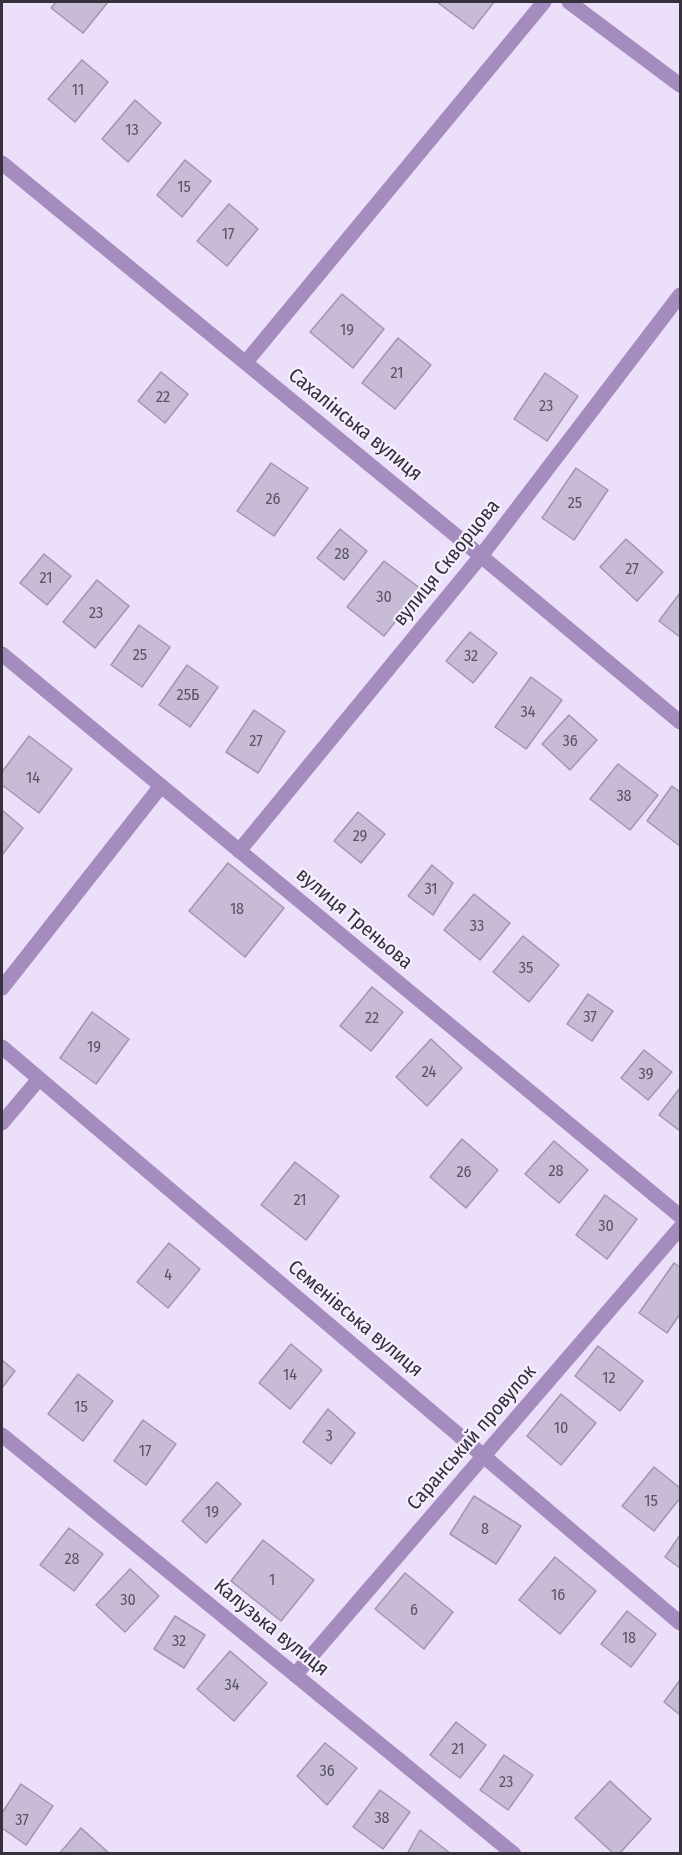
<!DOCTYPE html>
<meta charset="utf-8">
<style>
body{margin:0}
#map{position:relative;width:682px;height:1855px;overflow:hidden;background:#ecdffa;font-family:"Fira Sans Condensed",sans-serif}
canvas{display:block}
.frame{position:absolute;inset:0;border:3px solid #35303a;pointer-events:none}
</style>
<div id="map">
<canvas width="682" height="1855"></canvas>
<div class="frame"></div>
</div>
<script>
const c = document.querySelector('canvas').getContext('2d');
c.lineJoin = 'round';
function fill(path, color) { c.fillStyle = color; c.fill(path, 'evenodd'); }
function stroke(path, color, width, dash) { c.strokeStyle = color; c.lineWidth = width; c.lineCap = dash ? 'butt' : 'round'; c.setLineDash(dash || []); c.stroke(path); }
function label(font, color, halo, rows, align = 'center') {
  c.font = font + ' "Fira Sans Condensed",sans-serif'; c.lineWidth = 4.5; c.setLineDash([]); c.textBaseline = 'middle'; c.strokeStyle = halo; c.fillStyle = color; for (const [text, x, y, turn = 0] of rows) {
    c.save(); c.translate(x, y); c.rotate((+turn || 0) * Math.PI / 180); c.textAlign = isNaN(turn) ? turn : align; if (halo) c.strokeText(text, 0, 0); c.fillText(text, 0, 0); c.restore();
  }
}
const building = new Path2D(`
 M56 2H108L83 33 51 8Z
 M437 2H494L473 29Z
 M82 60 108 82 75 122 48 99Z
 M135 100 161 123 128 162 102 139Z
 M185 160 211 181 182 217 157 195Z
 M229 204 258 229 227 266 197 241Z
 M342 294 384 329 353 368 310 332Z
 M398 338 431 365 395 409 362 383Z
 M161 372 188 394 165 423 138 401Z
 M545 373 578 396 547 441 514 419Z
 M271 463 308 488 274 536 237 511Z
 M576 468 608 490 574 540 542 518Z
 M340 529 367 551 344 580 317 558Z
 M626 539 663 572 637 601 600 567Z
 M44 554 71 576 47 605 20 583Z
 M384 561 421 589 384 636 347 607Z
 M97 580 129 606 95 648 63 622Z
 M680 593V637L659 621Z
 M139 625 170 647 142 687 111 665Z
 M470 632 497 653 473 683 446 661Z
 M187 665 218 687 190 727 159 705Z
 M531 677 562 700 526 749 495 727Z
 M254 710 285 731 258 773 226 752Z
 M569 715 597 740 570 770 542 744Z
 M29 736 72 769 39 813 2 785V772Z
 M618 764 658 795 630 830 590 799Z
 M672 786 680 792V846L647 821Z
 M2 810 23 828 2 855Z
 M358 812 385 834 361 863 334 841Z
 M228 863 284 908 245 957 189 911Z
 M432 865 453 883 433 915 408 896Z
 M474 894 510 923 480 960 444 930Z
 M523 936 559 965 529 1002 493 972Z
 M372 987 403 1012 371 1051 340 1026Z
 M588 994 613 1011 592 1041 567 1024Z
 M92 1012 129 1039 96 1084 60 1058Z
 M431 1039 462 1068 427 1106 396 1077Z
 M644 1050 672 1072 648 1100 621 1078Z
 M680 1088V1131L659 1115Z
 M462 1139 498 1170 466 1208 430 1177Z
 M554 1141 588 1170 559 1203 525 1174Z
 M295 1162 339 1196 306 1240 261 1205Z
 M605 1195 637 1219 607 1259 576 1235Z
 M169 1243 200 1269 168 1308 137 1282Z
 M674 1263 680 1267V1314L667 1333 639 1313Z
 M291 1344 322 1370 290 1409 259 1383Z
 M598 1346 643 1381 620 1411 575 1376Z
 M2 1360 15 1371 2 1388Z
 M78 1374 113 1401 83 1441 48 1414Z
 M561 1394 596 1423 561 1465 527 1436Z
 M328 1409 355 1433 331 1464 303 1442Z
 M143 1420 176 1444 146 1485 114 1461Z
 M654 1467 680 1488V1498L654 1531 622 1506Z
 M217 1482 241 1504 206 1543 182 1521Z
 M474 1496 521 1526 496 1564 450 1534Z
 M69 1528 103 1554 74 1591 40 1565Z
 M680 1535V1568L665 1557Z
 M263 1540 314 1580 281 1621 231 1581Z
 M555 1557 596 1591 560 1634 519 1600Z
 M130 1569 159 1596 125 1632 96 1605Z
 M405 1573 453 1612 424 1649 375 1609Z
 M627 1611 656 1634 631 1667 601 1644Z
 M175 1616 205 1635 184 1668 154 1649Z
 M230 1651 267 1683 234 1721 197 1689Z
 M680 1680V1715L664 1702Z
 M456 1722 486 1745 460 1778 430 1755Z
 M325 1743 357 1768 327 1805 297 1776Z
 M504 1755 533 1775 508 1810 480 1790Z
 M610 1781 651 1819 619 1854H614L575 1818Z
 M21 1784 53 1806 26 1845 2 1828V1813Z
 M380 1790 410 1812 383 1849 353 1827Z
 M81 1828 110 1854H59Z
 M420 1830 450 1853 449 1854H407Z`);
const minor = new Path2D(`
 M569 2 680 85
 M2 163 481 556 680 722
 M246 362 544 2
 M2 654 680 1216
 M239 851 481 556 680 295
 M2 988 161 786
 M2 1047 680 1623
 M2 1123 39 1079
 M2 1435 514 1854
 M295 1675 680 1228`);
const numberNames = [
 ["11",78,91],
 ["13",132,131],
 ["15",184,188],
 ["17",228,235],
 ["19",347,331],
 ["21",397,374],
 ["22",163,398],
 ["23",546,407],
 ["26",273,500],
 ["25",575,504],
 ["28",342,555],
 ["27",632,570],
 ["21",46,579],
 ["30",384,598],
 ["23",96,614],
 ["25",140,656],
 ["32",471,657],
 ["25Б",188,696],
 ["34",528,713],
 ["27",256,742],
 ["36",570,742],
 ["14",33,779],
 ["38",624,797],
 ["29",360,837],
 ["31",431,890],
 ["18",237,910],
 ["33",477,927],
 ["35",526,969],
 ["37",590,1018],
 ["22",372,1019],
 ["19",94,1048],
 ["24",429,1073],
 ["39",646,1075],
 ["28",556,1172],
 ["26",464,1173],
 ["21",300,1201],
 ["30",606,1227],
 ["4",168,1276],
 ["14",290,1376],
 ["12",609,1379],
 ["15",81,1408],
 ["10",561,1429],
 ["3",329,1437],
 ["17",145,1452],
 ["15",651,1502],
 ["19",212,1513],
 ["8",485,1530],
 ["28",72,1560],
 ["1",272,1581],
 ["16",558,1596],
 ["30",128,1601],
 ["6",414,1611],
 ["18",629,1639],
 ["32",179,1642],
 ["34",232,1686],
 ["21",458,1750],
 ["36",327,1772],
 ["23",506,1783],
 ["38",382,1819],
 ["37",22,1821]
];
const streetNames = [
 ["Сахалінська вулиця",355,425,39],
 ["вулиця Скворцова",447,563,-51],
 ["вулиця Треньова",354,919,40],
 ["Семенівська вулиця",355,1319,40],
 ["Саранський провулок",472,1438,-49],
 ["Калузька вулиця",271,1628,39]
];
fill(building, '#c8bbd5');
stroke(building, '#a296af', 1.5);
stroke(minor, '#a58cbe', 15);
label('16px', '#5a5361', null, numberNames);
label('20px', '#35303a', '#f6efff', streetNames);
</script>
